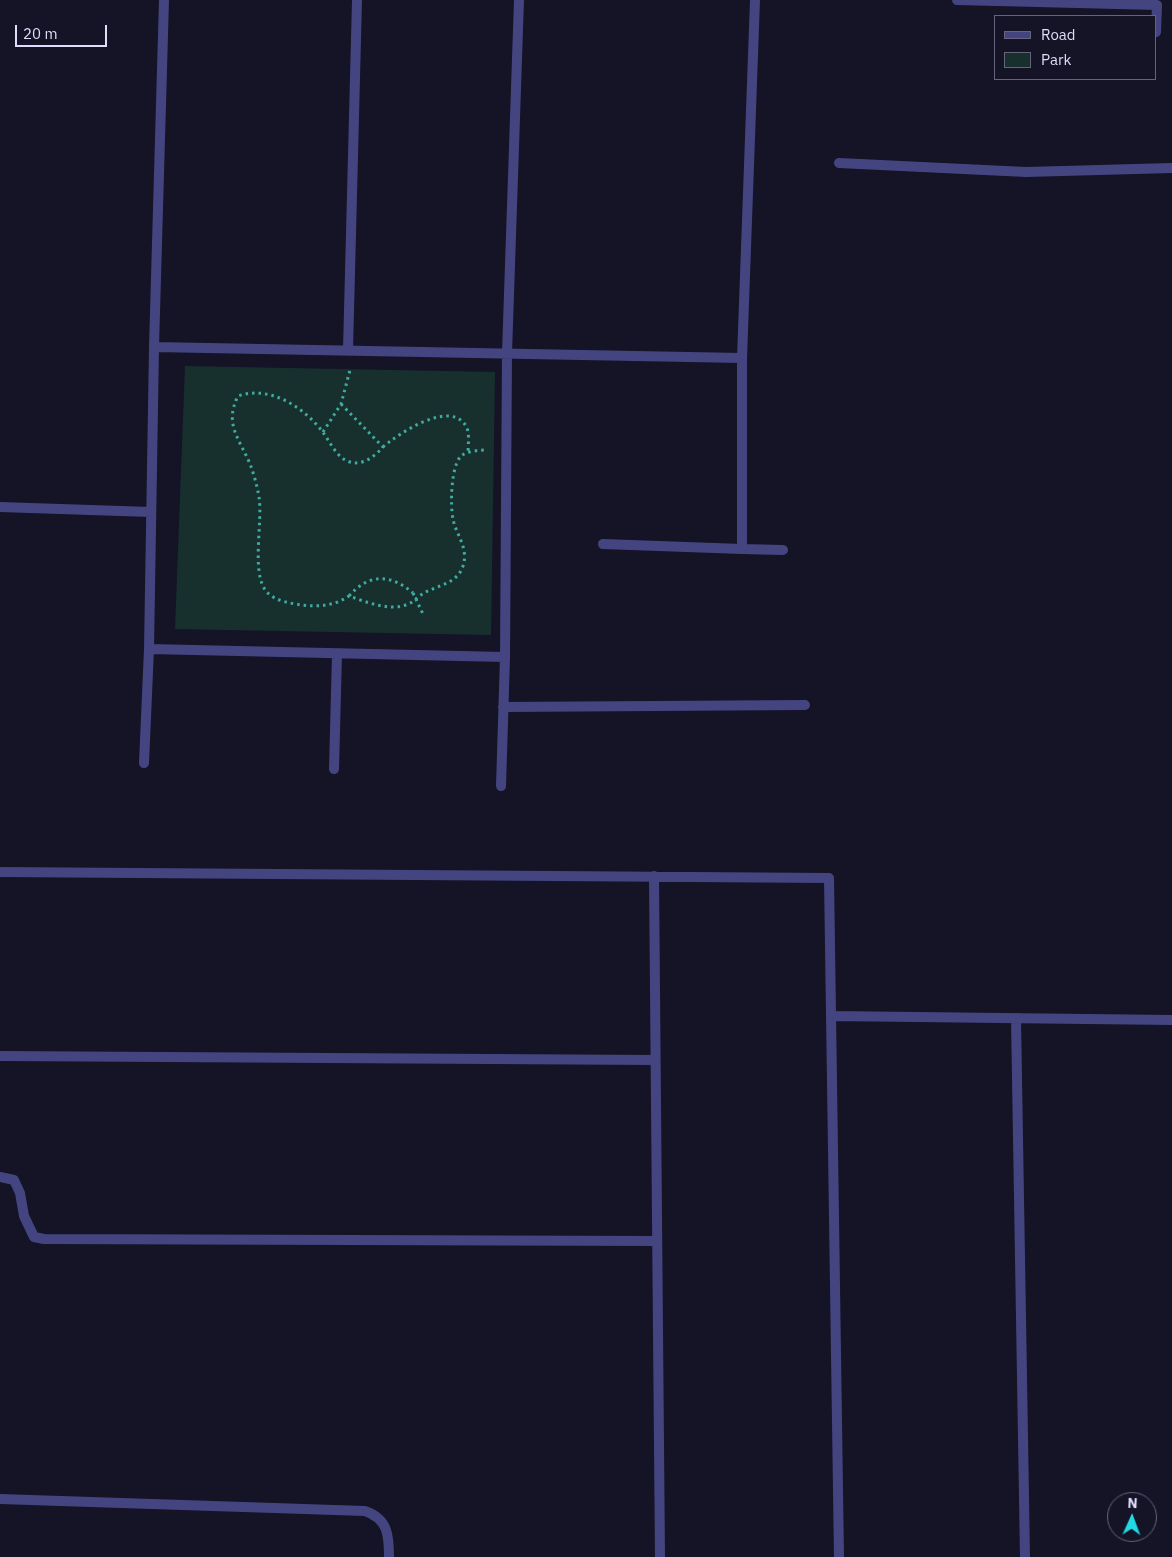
<!DOCTYPE html>
<style>
body{margin:0}
#map{position:relative;width:1172px;height:1557px;overflow:hidden;background:#151326;font-family:"IBM Plex Sans",sans-serif}
canvas{display:block}
.legend{position:absolute;left:994px;top:15px;width:162px;height:65px;box-sizing:border-box;background:#151326;border:1px solid #66647b;margin:0;padding:6px 9px;list-style:none;font-size:15px;color:#dfddfb}
.legend li{display:flex;align-items:center;gap:10px;height:25px}
.legend b{width:25px;border:1px solid #66647b}
.north{position:absolute;left:1107px;top:1492px;width:50px;height:50px;box-sizing:border-box;background:#151326;border:1px solid #66647b;border-radius:50%;rotate:2deg;font-size:14px;font-weight:700;line-height:20px;text-align:center;color:#dfddfb}
.north::after{content:'';display:block;margin:auto;width:18px;height:22px;background:#20dae3;clip-path:polygon(50% 0,100% 100%,50% 72%,0 100%)}
.scale{position:absolute;left:15px;top:25px;width:92px;height:22px;box-sizing:border-box;border:2px solid #dfddfb;border-top:0;padding-left:6px;font-size:15px;line-height:18px;white-space:nowrap;color:#dfddfb;-webkit-text-stroke:4px #151326;paint-order:stroke}
</style>
<div id="map">
<canvas width="1172" height="1557"></canvas>
<ul class="legend">
<li><b style="height:6px;background:#444580"></b>Road</li>
<li><b style="height:14px;background:#17302e"></b>Park</li>
</ul>
<div class="north">N</div>
<div class="scale">20 m</div>
</div>
<script>
const c = document.querySelector('canvas').getContext('2d');
c.lineJoin = 'round';
function fill(path, color) { c.fillStyle = color; c.fill(path, 'evenodd'); }
function stroke(path, color, width, dash) { c.strokeStyle = color; c.lineWidth = width; c.lineCap = dash ? 'butt' : 'round'; c.setLineDash(dash || []); c.stroke(path); }
const green = new Path2D(`
 M185 366 495 372 491 635 175 629Z`);
const path = new Path2D(`
 M341 404 383 447C375 456 363 466 350 462 336 458 330 441 322 431 303 407 270 385 238 396 224 424 239 438 250 464 254 474 257 486 259 497 263 522 251 572 266 591 274 601 290 603 301 605 319 607 334 606 349 596 366 602 391 612 408 604 414 602 418 596 424 593 438 585 457 584 463 566 469 548 456 535 453 519 450 505 451 466 461 456 467 451 480 450 487 450
 M323 432 341 404 350 370
 M383 447C398 434 450 399 466 426 470 433 468 445 468 453
 M349 596C369 573 391 574 413 593`);
const street = new Path2D(`
 M957 0 1157 5 1156 32
 M839 163 1026 172 1172 168
 M154 347 742 358V549L783 550
 M348 350 357 0
 M742 358 755 0
 M0 507 151 512
 M603 544 742 549
 M149 649 505 657
 M503 707 805 705
 M144 763 149 649 154 347 164 0
 M334 769 337 654
 M501 786 505 657 507 353 519 0
 M0 872 829 878 839 1557
 M654 876 660 1557
 M831 1016 1172 1020
 M1016 1018 1025 1557
 M0 1056 655 1060
 M0 1177 14 1180 20 1193 24 1216 34 1237 44 1239 657 1241
 M0 1499 365 1511C388 1519 389 1535 389 1557`);
const pathBridge = new Path2D(`
 M413 593 423 614`);
fill(green, '#17302e');
stroke(path, '#40aca0', 3, [2.5, 4]);
stroke(street, '#444580', 10);
stroke(pathBridge, '#40aca0', 3, [2.5, 4]);
</script>
